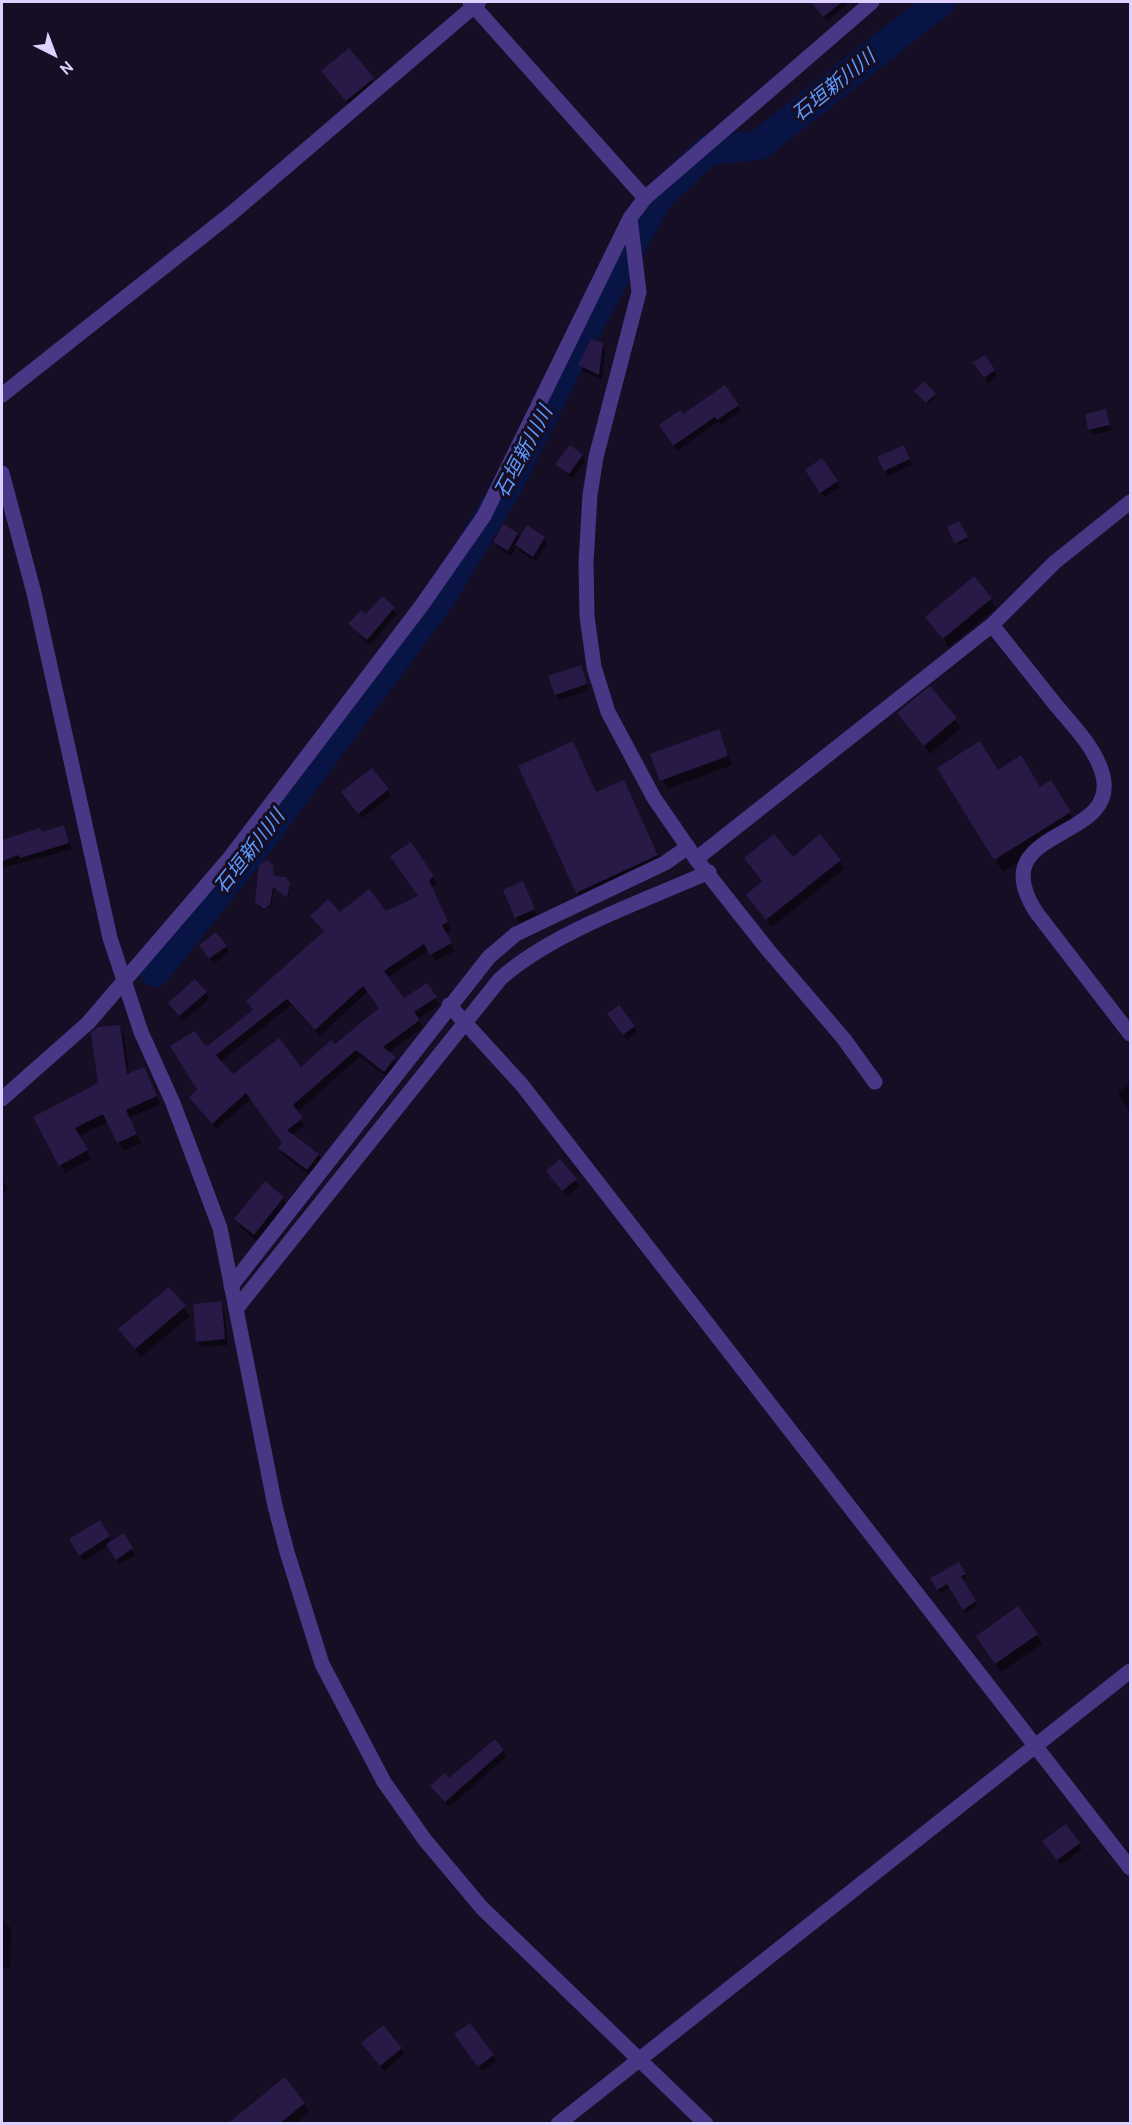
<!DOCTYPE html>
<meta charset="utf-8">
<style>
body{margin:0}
#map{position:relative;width:1132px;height:2125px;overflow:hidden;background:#150e25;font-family:Cabin,sans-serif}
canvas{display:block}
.frame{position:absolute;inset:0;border:3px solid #ded1ff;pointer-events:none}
.north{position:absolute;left:24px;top:24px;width:60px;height:60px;-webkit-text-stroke:4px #150e25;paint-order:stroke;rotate:138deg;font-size:16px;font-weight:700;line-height:24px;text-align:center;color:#ded1ff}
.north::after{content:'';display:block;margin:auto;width:21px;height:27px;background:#ded1ff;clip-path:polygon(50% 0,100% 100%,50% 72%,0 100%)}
</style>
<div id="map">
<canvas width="1132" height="2125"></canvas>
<div class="frame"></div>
<div class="north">N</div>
</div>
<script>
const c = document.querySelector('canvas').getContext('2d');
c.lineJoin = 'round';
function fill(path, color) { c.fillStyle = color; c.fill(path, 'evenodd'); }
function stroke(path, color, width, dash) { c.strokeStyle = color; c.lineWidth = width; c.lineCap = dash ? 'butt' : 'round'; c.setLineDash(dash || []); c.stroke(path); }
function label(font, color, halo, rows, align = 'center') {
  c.font = font + ' Cabin,"Noto Sans JP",sans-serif'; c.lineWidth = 6; c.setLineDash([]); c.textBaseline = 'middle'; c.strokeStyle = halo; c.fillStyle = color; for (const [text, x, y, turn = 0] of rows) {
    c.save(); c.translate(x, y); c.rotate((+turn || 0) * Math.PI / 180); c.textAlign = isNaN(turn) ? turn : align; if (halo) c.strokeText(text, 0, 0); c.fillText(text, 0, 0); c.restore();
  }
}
const shadow = new Path2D(`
 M811 2H845L847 5 827 21Z
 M349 50 378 88 352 109 323 71Z
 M602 345 605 351 602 380 583 371 580 365Z
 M978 368 994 371 997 376 988 383Z
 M917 393 934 395 936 397 928 404Z
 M738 406 741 411 721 425 719 421 677 451 664 431 683 416Z
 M1105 410 1112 430 1093 435 1090 429Z
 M906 452 912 465 888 476 879 458Z
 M582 456 585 461 573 479 557 464Z
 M810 476 836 482 840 487 825 497Z
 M959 523 968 540 958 545 949 528Z
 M517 534 520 540 544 538 547 544 536 561 520 551 517 546 511 556 498 548 494 542Z
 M974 578 996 608 949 647 927 617Z
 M383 598 397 614 370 645 350 624 366 616Z
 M580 667 589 690 559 700 556 694Z
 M930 688 961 728 930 754 899 713Z
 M718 731 732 765 667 789 652 755Z
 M572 743 597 793 630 794 664 867 584 904 577 892Z
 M998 772 1040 789 1051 782 1077 825 1003 872 946 781Z
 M388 790 391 796 362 818 346 798Z
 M64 827 72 849 2 868V842L39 830 42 834Z
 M411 844 437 884 431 887 451 930 445 932 454 951 435 961 429 950 387 978 404 1000 427 985 439 1005 418 1019 423 1027 388 1053 398 1065 388 1078 360 1056 297 1112 305 1126 292 1135 318 1155 322 1161 311 1176 283 1155 280 1148 283 1143 251 1099 216 1129 195 1104 191 1098 199 1091 205 1050 254 1011 325 933 312 916 385 913 419 897ZM368 991 381 1009 301 1069 233 1076 220 1062 291 1005 320 1036Z
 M745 859 840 860 844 869 772 927 753 903 763 883Z
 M272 866 274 878 285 879 290 887 288 899 274 887 271 907 262 910 257 902Z
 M525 889 537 915 520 923 516 917Z
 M226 946 229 952 214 964 204 951Z
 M206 993 209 999 183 1021 173 1009Z
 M612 1020 633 1026 637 1032 627 1040Z
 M119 1026 124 1034 129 1075 148 1077 160 1104 129 1118 141 1143 123 1151 109 1121 79 1136 91 1159 65 1173 35 1117 99 1084Z
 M1130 1083V1111L1118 1093Z
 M548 1172 575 1180 579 1186 567 1196Z
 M2 1179 8 1189 2 1195Z
 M283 1198 288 1207 259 1243 241 1228 236 1219Z
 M169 1289 190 1316 141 1357 120 1329Z
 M221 1302 224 1308 228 1345 201 1347 197 1342Z
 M100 1522 112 1542 123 1535 135 1555 120 1564 108 1545 84 1561 71 1540Z
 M959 1564 967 1578 962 1581 977 1606 966 1613 950 1588 941 1593 932 1579Z
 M1018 1608 1042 1644 1001 1672 983 1645Z
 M503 1751 506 1757 449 1807 432 1786Z
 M1079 1843 1082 1849 1061 1865 1048 1847Z
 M2 1917 11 1929 10 1968H2Z
 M459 2040 493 2056 496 2061 482 2071Z
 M401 2048 404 2054 384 2071 366 2049Z
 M304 2103 309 2112 295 2124H230Z`);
const river = new Path2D(`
 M155 972 262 838 441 597 508 485 576 348 657 198 708 150 759 145 940 2`);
const building = new Path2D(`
 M811 2H842L823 17Z
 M349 48 374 78 346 101 321 71Z
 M591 339 603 343 599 375 578 365Z
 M985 355 995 370 984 378 973 362Z
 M924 381 936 394 926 403 914 391Z
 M725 385 739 405 717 420 715 417 673 446 659 425 680 410 683 414Z
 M1106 409 1110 425 1088 430 1085 414Z
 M570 445 583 455 569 474 555 464Z
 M904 445 910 459 884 471 877 457Z
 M822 458 838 481 820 493 805 470Z
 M959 521 968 537 955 544 947 527Z
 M503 524 518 533 508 551 493 542Z
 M527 525 545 537 533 557 515 545Z
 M974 576 992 598 943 639 925 617Z
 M382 596 395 607 367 640 348 624 361 610 366 614Z
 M581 665 587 684 555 695 548 676Z
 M930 686 957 718 924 746 897 713Z
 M719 729 728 756 660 781 650 754Z
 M573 741 596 792 624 780 658 855 576 893 518 766Z
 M980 741 998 770 1021 755 1040 787 1051 780 1071 812 994 860 937 768Z
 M372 768 389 789 358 814 341 792Z
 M64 825 69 843 20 858 19 855 2 861V840L40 828 42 832Z
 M774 834 793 857 820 834 841 860 766 920 746 895 762 881 744 858Z
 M411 842 434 876 429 880 448 922 442 925 452 943 430 955 424 944 384 971 404 998 427 983 437 997 414 1012 420 1020 383 1047 396 1057 384 1072 356 1050 293 1105 303 1118 287 1130 319 1154 307 1170 278 1148 282 1143 246 1093 212 1124 189 1097 197 1090 170 1046 195 1031 206 1047 253 1010 246 1001 324 931 310 916 328 899 340 912 369 889 386 911 418 896 390 856ZM363 986 379 1008 335 1044 331 1040 301 1067 279 1038 233 1074 216 1055 287 999 315 1030Z
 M268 860 273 865 274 876 286 877 290 883 287 898 273 887 270 905 264 909 255 902 259 865Z
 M523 881 535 909 515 918 503 890Z
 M216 932 227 946 209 959 199 945Z
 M195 979 207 992 179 1016 168 1003Z
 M619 1005 635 1026 623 1035 607 1014Z
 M120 1025 127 1074 144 1067 157 1096 126 1110 137 1134 117 1143 103 1114 75 1128 88 1150 59 1166 33 1117 98 1083 91 1033 97 1027Z
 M560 1159 577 1179 562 1191 546 1171Z
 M265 1181 284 1197 254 1235 234 1219Z
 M169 1287 186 1306 135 1349 118 1329Z
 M222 1301 225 1339 196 1342 193 1304Z
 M100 1520 110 1536 79 1556 69 1539Z
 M124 1533 133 1548 116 1560 106 1544Z
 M959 1562 966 1574 961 1576 976 1601 963 1610 947 1584 937 1590 930 1578Z
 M1018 1606 1038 1634 995 1664 976 1636Z
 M495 1739 504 1750 445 1802 430 1786 445 1773 449 1778Z
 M1066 1824 1080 1843 1057 1860 1042 1841Z
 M470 2023 494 2055 478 2067 454 2034Z
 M383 2025 402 2048 380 2066 361 2043Z
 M285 2077 305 2103 279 2124H227Z`);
const minor = new Path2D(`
 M470 2 645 198
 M2 395 232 213 479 2
 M992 625C1013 651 1034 678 1055 704 1073 726 1096 748 1103 776 1119 843 981 826 1036 912L1130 1034
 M696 859 992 625 1055 562 1130 502
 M449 1005 522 1085 1130 1868
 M231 1286 489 957 516 934 665 863 688 847
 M236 1309 500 979C552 932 644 901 709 872`);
const tertiary = new Path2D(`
 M630 218 639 292 596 457 590 495 586 562 587 616 594 667 608 712 654 798 696 859 768 950 844 1039 875 1082
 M2 473 34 593 110 938 141 1032 173 1103 220 1228 275 1506 287 1552 322 1664 384 1782 425 1840 482 1908 706 2124
 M2 1099 88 1023 228 860 422 605 484 516 630 218 645 198 872 2
 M558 2124 1130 1671`);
const waterNames = [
 ["石垣新川川",834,86,-39],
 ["石垣新川川",524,452,-62],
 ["石垣新川川",250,852,-52]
];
fill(shadow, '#0007');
stroke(river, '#081443', 30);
fill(building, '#291946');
stroke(minor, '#473785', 15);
stroke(tertiary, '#473785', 15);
label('italic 20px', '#5f9cff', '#150e25', waterNames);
</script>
